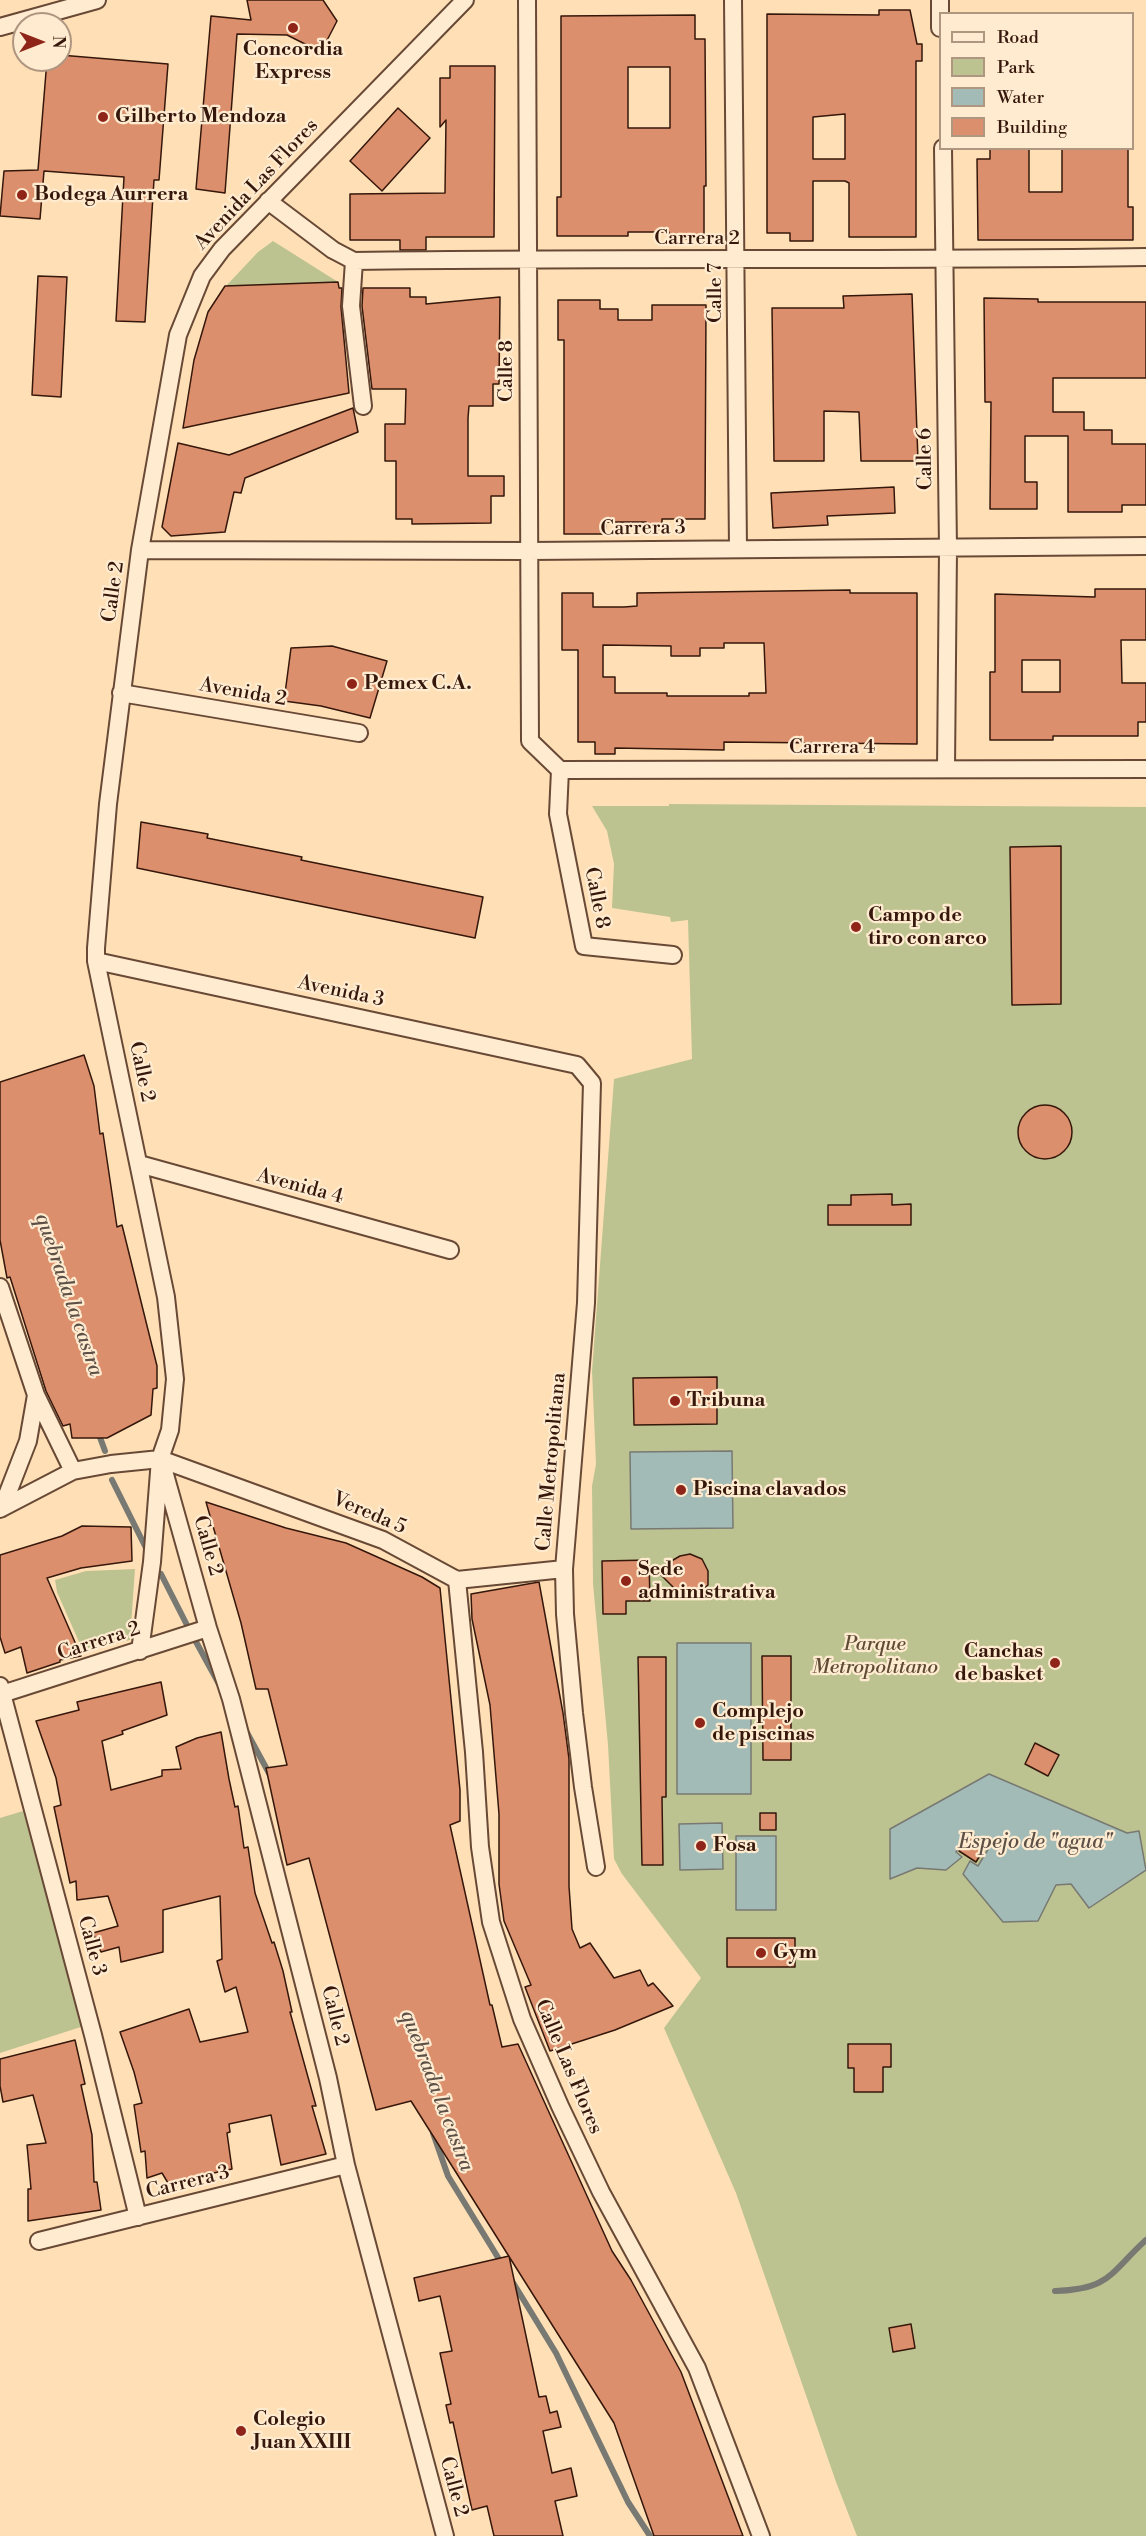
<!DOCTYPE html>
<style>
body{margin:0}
#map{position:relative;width:1146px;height:2536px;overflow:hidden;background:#ffe0b6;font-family:"Libre Bodoni",serif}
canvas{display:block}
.legend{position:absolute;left:939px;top:12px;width:195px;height:138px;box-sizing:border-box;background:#ffebd0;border:2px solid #ae9681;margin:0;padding:8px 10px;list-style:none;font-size:18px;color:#35170b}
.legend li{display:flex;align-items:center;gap:12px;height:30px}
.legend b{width:30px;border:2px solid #ae9681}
.north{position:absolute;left:12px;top:12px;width:60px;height:60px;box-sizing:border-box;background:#ffebd0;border:2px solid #ae9681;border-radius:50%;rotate:90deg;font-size:16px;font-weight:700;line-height:24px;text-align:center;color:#35170b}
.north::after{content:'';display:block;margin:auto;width:21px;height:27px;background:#8f2418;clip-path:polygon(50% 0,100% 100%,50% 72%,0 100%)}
</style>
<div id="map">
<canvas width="1146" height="2536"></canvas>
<ul class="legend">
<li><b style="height:8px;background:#ffebd0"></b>Road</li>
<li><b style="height:16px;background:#bdc390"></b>Park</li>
<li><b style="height:16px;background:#a3bbb7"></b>Water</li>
<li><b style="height:16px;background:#dc8f6c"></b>Building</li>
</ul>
<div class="north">N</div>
</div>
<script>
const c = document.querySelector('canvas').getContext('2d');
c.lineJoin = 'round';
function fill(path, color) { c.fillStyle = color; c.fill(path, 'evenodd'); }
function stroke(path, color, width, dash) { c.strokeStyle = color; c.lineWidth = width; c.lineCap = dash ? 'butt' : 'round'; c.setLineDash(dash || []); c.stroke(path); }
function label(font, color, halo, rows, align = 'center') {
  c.font = font + ' "Libre Bodoni",serif'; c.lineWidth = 4.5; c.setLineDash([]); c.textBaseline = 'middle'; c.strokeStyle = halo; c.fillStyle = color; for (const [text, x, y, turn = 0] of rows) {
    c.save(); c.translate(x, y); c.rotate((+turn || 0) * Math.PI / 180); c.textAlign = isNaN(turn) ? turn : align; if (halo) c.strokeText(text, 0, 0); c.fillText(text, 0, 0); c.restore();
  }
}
const green = new Path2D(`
 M273 241 338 282 226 286 258 252Z
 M669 804 1146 807V2536H857L836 2482 736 2193 664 2028 701 1978 622 1874 614 1859 608 1745 593 1584 592 1486 596 1464 592 1371 614 1079 692 1059 688 920 671 922 670 917 612 908 614 864 607 831 592 806H669Z
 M135 1569 130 1640 83 1651 57 1592 55 1580 86 1571Z
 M23 1811 84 2026 0 2053V1818Z`);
const water = new Path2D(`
 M732 1451 733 1528 631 1529 630 1452Z
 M677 1643H751V1794H677Z
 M989 1774 1127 1833 1139 1831 1146 1870 1089 1908 1071 1884 1056 1885 1038 1921 1003 1922 963 1874 970 1861 978 1866 990 1846 969 1832 956 1852 962 1857 946 1870 917 1868 890 1879V1829Z
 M722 1823 723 1869 680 1870 679 1824Z
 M736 1836H776V1910H736Z`);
const stream = new Path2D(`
 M98 1432 105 1451
 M112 1480 149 1554
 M161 1574 190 1631
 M195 1640 219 1684
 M245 1729 270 1775
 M433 2133 448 2176 502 2264
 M512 2281 556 2353 628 2502 650 2536
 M1055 2291C1110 2289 1109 2274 1146 2240`);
const building = new Path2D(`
 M247 0H323L337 21 321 52 287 35 237 34 225 193 196 189 211 16 251 20Z
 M879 10H910L917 44H922V61H916V237H849V183L845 181H813V241H790V233H767V14L879 15ZM845 114V159H813V117Z
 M695 15V39H705L706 186H704V239H669V232H628V236H557V197H561V16ZM628 67H670V128H628Z
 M60 55 168 64 159 180H154L145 322 116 321 124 177 44 171 40 219 0 216 4 171 38 170 47 60H60Z
 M450 66H495L494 237H426V250H400V240H350V194L445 193 446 120 440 127V78H450Z
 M398 108 430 138 382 191 350 161Z
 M990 148H1029V192H1062V148H1128V207H1133V240H978L977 159H990Z
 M38 276 67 277 61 397 32 395Z
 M338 282 339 288H342L341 307 349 393 183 428 194 360 208 312 225 286Z
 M363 288H410V297H426V304L500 297 499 384H493V406H469L468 418V476H504V496H491V523L412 524V519H396V461H385V424H405L406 389H372L362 306Z
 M912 294 918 461H861L859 412 824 411V461H774L772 308H844L843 296Z
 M984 298 1038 299V302H1146V378H1053V412H1084V430H1112V444H1146V505H1122V512H1068V436H1025V482H1037V509H990L991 402H985Z
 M558 300H600V309H618V320H652V305H706L705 519H662V533H646V522H606V534H564V340H558Z
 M353 408 358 432 245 478 241 493 234 492 225 532 171 536 162 527 178 443 229 455Z
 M894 487 895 513 827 516 828 525 773 528 771 493Z
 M1095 589H1146V640H1121L1122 683H1146V722H1138V736H1053V740H990V672H995V594L1095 597ZM1022 660H1060V692H1022Z
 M850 590V593H917V744L724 742V750L615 748V754H595V742H578V650H562V593H593V607H624L637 606V593ZM724 643H764L766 693H749V696H667V693H615V677H603V645L671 646V656H700V648H724Z
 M332 646 387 661 370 718 321 706 284 701 291 648Z
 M141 822 208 834 207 838 302 857 301 860 483 897 475 938 137 868Z
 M1061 846V1004L1012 1005 1010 847Z
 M84 1055 94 1086 100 1134 103 1133 117 1227 122 1225 157 1366V1388L153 1389 151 1415 107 1438H72L70 1424 63 1426 46 1391 10 1277 7 1278 0 1240V1082Z
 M1018 1132a27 27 0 1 1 54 0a27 27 0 1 1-54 0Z
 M892 1194V1205L911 1204V1225H828V1205H851V1195Z
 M717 1377V1424L634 1425 633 1378Z
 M206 1502 286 1528 346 1543 422 1577 440 1588 460 1790V1821L450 1825 490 2005H492L502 2047 518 2044 612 2251 631 2280 681 2372 743 2536H654L614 2423 411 2101 376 2110 309 1858 287 1865 266 1768 287 1765 268 1689H256L241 1623Z
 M82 1526 131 1527 132 1561 81 1568 47 1578 81 1656 60 1660V1662L27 1673 21 1647 5 1653 0 1637V1555L62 1536Z
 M690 1554 702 1559 708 1571V1585L699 1593 687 1595 677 1591 656 1570 680 1556Z
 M649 1560 650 1601H626V1614H603L602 1561Z
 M539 1582 563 1713 569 1759V1886L572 1929 580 1948 590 1943 614 1978 640 1970 648 1986 653 1983 673 2006 615 2030 550 2051 525 1987 531 1985 504 1921 499 1884V1814L490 1705 472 1619 471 1594Z
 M762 1656H791V1760H763Z
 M638 1657H666V1797H662L663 1865H642Z
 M161 1682 167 1715 122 1731 123 1734 102 1741 111 1790 162 1776V1770L181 1769 176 1747 197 1738 221 1732 229 1779 235 1807 238 1806 244 1848 248 1847 255 1893 272 1943 274 1942 283 1971 292 2012H290L316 2106H312L326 2154 281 2165 271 2115 229 2124 230 2132 227 2133 232 2169 168 2183 162 2173 147 2178 145 2151 141 2152 134 2105 142 2103 134 2072 120 2032 189 2009 200 2042 248 2032 236 1987 225 1992 217 1961 222 1959 220 1896 163 1910V1952L121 1962 119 1947 101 1952 93 1933 118 1926 108 1896 77 1900 76 1881 70 1883 54 1807 61 1805 56 1778 36 1721 79 1710 77 1702Z
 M1035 1743 1059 1755 1048 1776 1025 1764Z
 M760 1813H776V1830H760Z
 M969 1835 986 1846 976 1862 959 1851Z
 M727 1938H795V1967H727Z
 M75 2040 85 2084 81 2085 92 2135 94 2182H97L101 2210 28 2221V2189H31L27 2145 46 2143 33 2095 3 2102 0 2086V2059Z
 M848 2044H891V2067H883V2092H854V2068H848Z
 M509 2256 539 2397 546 2396 550 2413 557 2411 561 2427 543 2431 552 2473 571 2468 577 2496 555 2501 563 2536H494L487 2506 472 2510 453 2422 450 2423 446 2405 451 2404 440 2353 452 2351 440 2296 419 2301 414 2278Z
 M911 2324 915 2348 893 2352 889 2328Z`);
const minor = new Path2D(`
 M527 0 530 741 560 770 1146 769
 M733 0 738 549
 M940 0V28
 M0 27 97 0
 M943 148 948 549 946 769
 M268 201 333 250 354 261C618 257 882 261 1146 257
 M354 261 351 306 363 406
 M140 550 529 551 1146 546
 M121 693 359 733
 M560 770 558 814 584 946 673 955
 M96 961 577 1065 592 1083 586 1303 564 1569 565 1614 574 1713 583 1787 596 1867
 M139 1164 450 1250
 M0 1287 36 1395 73 1471
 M164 1471 208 1628 231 1699 328 2078 346 2165 445 2536
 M2 1508 28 1441 36 1395
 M0 1509 73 1471 111 1464 160 1459 383 1540 457 1580 564 1569
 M457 1580 474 1752 480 1847 491 1922 522 2019 560 2106 601 2192 697 2368 761 2536
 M140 1651 152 1562 160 1459 170 1430 175 1379 166 1297 96 961V948L108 804 140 550 178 335 202 276 222 249 465 0
 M0 1686 93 2035 138 2217
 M2 1694 208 1628
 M39 2241 346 2165`);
const markers = [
 [293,28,6,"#8f2418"],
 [103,117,6,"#8f2418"],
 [22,195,6,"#8f2418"],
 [352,684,6,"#8f2418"],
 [856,927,6,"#8f2418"],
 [675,1401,6,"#8f2418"],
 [681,1490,6,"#8f2418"],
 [626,1581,6,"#8f2418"],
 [1055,1663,6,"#8f2418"],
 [700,1723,6,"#8f2418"],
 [701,1846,6,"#8f2418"],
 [761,1953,6,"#8f2418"],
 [241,2431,6,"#8f2418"]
];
const poiNames = [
 ["Concordia",293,50,"center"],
 ["Express",293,73,"center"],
 ["Gilberto Mendoza",115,117],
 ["Bodega Aurrera",34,195],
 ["Pemex C.A.",364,684],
 ["Campo de",868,916],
 ["tiro con arco",868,939],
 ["Tribuna",687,1401],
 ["Piscina clavados",693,1490],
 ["Sede",638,1570],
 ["administrativa",638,1593],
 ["Canchas",1043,1652,"right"],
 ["de basket",1043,1675,"right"],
 ["Complejo",712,1712],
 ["de piscinas",712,1735],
 ["Fosa",713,1846],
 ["Gym",773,1953],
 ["Colegio",253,2420],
 ["Juan XXIII",253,2443]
];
const streetNames = [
 ["Avenida Las Flores",257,185,-47],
 ["Carrera 2",697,239],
 ["Calle 7",716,293,-90],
 ["Calle 8",507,371,-90],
 ["Calle 6",926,459,-91],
 ["Carrera 3",643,529,-1],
 ["Calle 2",114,592,-82],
 ["Avenida 2",243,693,10],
 ["Carrera 4",832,748],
 ["Calle 8",596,898,79],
 ["Avenida 3",341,992,12],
 ["Calle 2",141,1072,78],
 ["Avenida 4",300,1187,15],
 ["Calle Metropolitana",552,1462,-85],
 ["Vereda 5",369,1514,23],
 ["Calle 2",207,1546,74],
 ["Carrera 2",99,1642,-18],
 ["Calle 3",91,1946,75],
 ["Calle 2",334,2016,76],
 ["Calle Las Flores",568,2067,67],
 ["Carrera 3",188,2183,-14],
 ["Calle 2",453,2487,75]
];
const parkNames = [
 ["Parque",875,1645],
 ["Metropolitano",875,1668]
];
const waterNames = [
 ["quebrada la castra",68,1295,71],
 ["Espejo de \"agua\"",1035,1843],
 ["quebrada la castra",436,2091,69]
];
fill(green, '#bdc390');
fill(water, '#a3bbb7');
stroke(water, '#777972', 1.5);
stroke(stream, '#777972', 6);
fill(building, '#dc8f6c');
stroke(building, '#35170b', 1.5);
stroke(minor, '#684936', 20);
stroke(minor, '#ffebd0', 16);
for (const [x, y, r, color] of markers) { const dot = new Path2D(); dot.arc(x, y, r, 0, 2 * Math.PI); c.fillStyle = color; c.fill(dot); stroke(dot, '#ffebd0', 2); }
label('bold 20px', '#35170b', '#ffebd0', poiNames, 'left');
label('20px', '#35170b', '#ffebd0', streetNames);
label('italic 20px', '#5e4b33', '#ffebd0', parkNames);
label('italic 21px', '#5c5047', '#ffebd0', waterNames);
</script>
